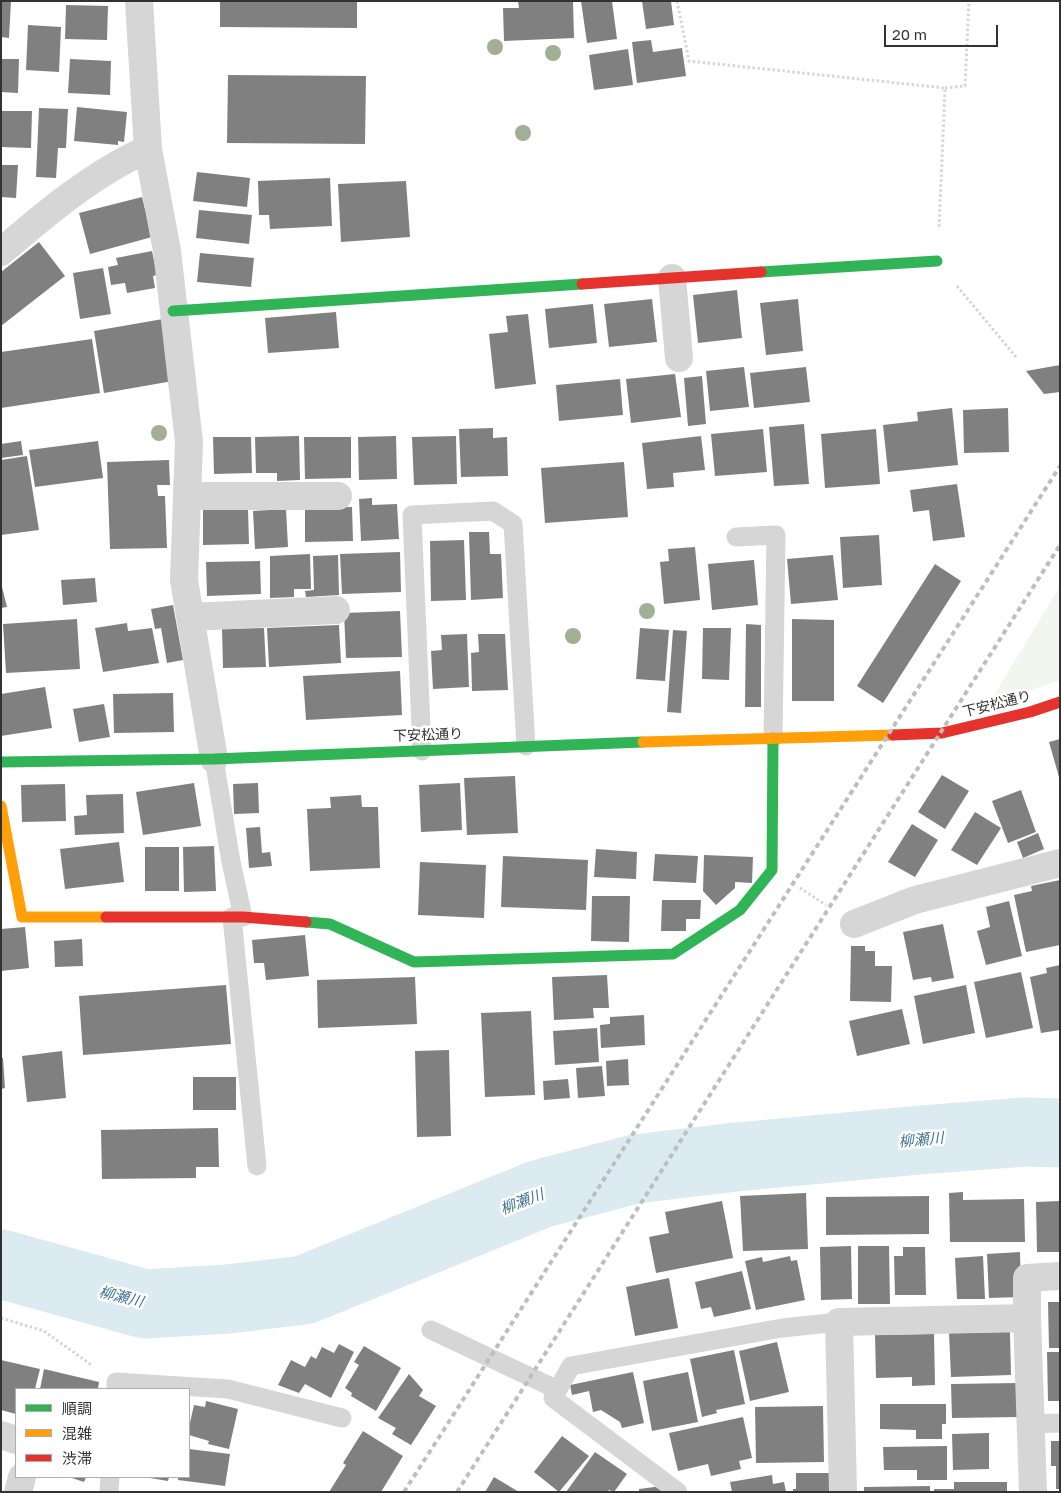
<!DOCTYPE html>
<meta charset="utf-8">
<style>
body{margin:0}
#map{position:relative;width:1061px;height:1493px;overflow:hidden;background:#fff;font-family:"Golos Text","Noto Sans JP",sans-serif}
canvas{display:block}
.frame{position:absolute;inset:0;border:2px solid #323232;pointer-events:none}
.legend{position:absolute;left:15px;top:1388px;width:175px;height:90px;box-sizing:border-box;background:#fff;border:1px solid #adadad;margin:0;padding:6px 9px;list-style:none;font-size:15px;color:#323232}
.legend li{display:flex;align-items:center;gap:10px;height:25px}
.legend b{width:25px;border:1px solid #adadad}
.scale{position:absolute;left:884px;top:25px;width:114px;height:22px;box-sizing:border-box;border:2px solid #323232;border-top:0;padding-left:6px;font-size:15px;line-height:18px;white-space:nowrap;color:#323232;-webkit-text-stroke:4px #fff;paint-order:stroke}
</style>
<div id="map">
<canvas width="1061" height="1493"></canvas>
<div class="frame"></div>
<ul class="legend">
<li><b style="height:6px;background:#30b455"></b>順調</li>
<li><b style="height:6px;background:#ff9f0a"></b>混雑</li>
<li><b style="height:6px;background:#e5322d"></b>渋滞</li>
</ul>
<div class="scale">20 m</div>
</div>
<script>
const c = document.querySelector('canvas').getContext('2d');
c.lineJoin = 'round';
function fill(path, color) { c.fillStyle = color; c.fill(path, 'evenodd'); }
function stroke(path, color, width, dash) { c.strokeStyle = color; c.lineWidth = width; c.lineCap = dash ? 'butt' : 'round'; c.setLineDash(dash || []); c.stroke(path); }
function label(font, color, halo, rows, align = 'center') {
  c.font = font + ' "Golos Text","Noto Sans JP",sans-serif'; c.lineWidth = 5; c.setLineDash([]); c.textBaseline = 'middle'; c.strokeStyle = halo; c.fillStyle = color; for (const [text, x, y, turn = 0] of rows) {
    c.save(); c.translate(x, y); c.rotate((+turn || 0) * Math.PI / 180); c.textAlign = isNaN(turn) ? turn : align; if (halo) c.strokeText(text, 0, 0); c.fillText(text, 0, 0); c.restore();
  }
}
const green = new Path2D(`
 M1060 586V680L988 705Z`);
const river = new Path2D(`
 M1 1264 145 1304 228 1299 304 1290 540 1194 635 1169 736 1157 920 1140 1025 1132 1060 1133`);
const building = new Path2D(`
 M1 1H11L9 38 1 37Z
 M220 1H357V28L220 27Z
 M518 1H573L574 38 504 41 503 8H519Z
 M581 1H612L617 39 587 43Z
 M642 1H671L674 25 646 29Z
 M66 5 108 6 107 40 65 39Z
 M28 25 61 27 59 72 26 70Z
 M651 40 653 52 682 48 686 76 637 83 632 42Z
 M628 49 633 85 594 90 589 55Z
 M1 59H19L18 93 1 92Z
 M70 59 111 61 110 95 68 93Z
 M228 75 366 76 365 144 227 143Z
 M77 107 127 112 124 142 118 141V145L74 141Z
 M39 108 68 109 66 148H58L56 178 36 177Z
 M1 111H32L31 148 1 147Z
 M1 165H18L16 198 1 197Z
 M197 172 250 178 247 207 193 201Z
 M330 178 332 226 270 229 269 215H259L258 181Z
 M406 181 410 237 341 242 338 184Z
 M142 197 152 237 90 254 79 213Z
 M199 210 252 215 249 244 196 238Z
 M39 242 65 276 1 326V272Z
 M152 251 157 275 153 276 155 288 127 293 125 283 111 285 108 267 118 265 116 258Z
 M200 253 254 258 251 287 197 282Z
 M103 268 111 314 80 319 73 273Z
 M737 290 742 338 698 343 693 295Z
 M652 299 657 342 609 347 604 304Z
 M798 299 803 351 766 355 760 303Z
 M593 304 597 343 549 348 545 309Z
 M336 312 339 348 268 353 265 318Z
 M528 314 536 384 495 389 489 334 508 332 506 316Z
 M163 319 173 381 104 393 94 331Z
 M92 339 100 393 1 408V352Z
 M1060 365V392L1044 394 1026 371Z
 M744 367 749 407 710 411 706 371Z
 M806 367 810 402 754 408 750 373Z
 M675 374 681 417 631 423 626 379Z
 M702 376 706 424 688 426 684 378Z
 M620 379 623 415 559 421 556 385Z
 M952 408 958 465 888 472 883 425 918 421 917 412Z
 M1008 408 1009 452 964 453 963 410Z
 M804 424 809 484 774 486 769 427Z
 M493 428V438L507 437 508 476 461 477 459 429Z
 M763 429 767 472 715 476 711 434Z
 M876 429 880 484 825 488 821 434Z
 M299 436 300 480 277 481V473H256L255 437Z
 M396 436 397 479 359 480 358 437Z
 M456 436 457 484 414 485 412 437Z
 M701 436 705 470 673 473 674 487 647 489 642 443Z
 M213 437H251L252 473 214 474Z
 M304 437H351V478L305 479Z
 M21 441 23 455 1 458V444Z
 M98 441 103 478 35 487 29 450Z
 M27 456 39 530 1 535V460Z
 M169 460 170 485H157L158 496H165L167 548 110 549 107 462Z
 M624 462 628 517 545 523 541 468Z
 M957 484 965 537 933 541 929 510 913 512 910 490Z
 M372 498V505L397 504 399 539 361 541 359 499Z
 M352 507 353 541 305 542V508Z
 M248 509 249 544 203 545V510Z
 M286 509 288 547 255 549 253 511Z
 M469 532H489L490 554H501L503 598 471 600Z
 M879 535 882 585 843 588 840 537Z
 M464 540 466 600 431 601 430 541Z
 M695 547 700 600 664 604 660 562 669 561 668 549Z
 M400 552 401 592 342 594 340 554Z
 M310 554 311 589H294V597L270 598V556Z
 M338 555 339 595 306 597 305 591 314 590 313 556Z
 M833 555 838 600 791 604 787 559Z
 M754 560 758 605 712 610 708 564Z
 M260 561 261 594 207 596 206 562Z
 M935 564 961 581 883 703 857 686Z
 M95 578 97 602 63 605 61 580Z
 M1 583 7 607 1 608Z
 M173 605 183 660 167 663 161 628 155 629 151 609Z
 M400 611 402 657 346 658 344 613Z
 M77 619 80 669 6 673 3 624Z
 M792 619 834 620V701H792Z
 M127 623 128 631 152 628 159 663 103 672 95 628Z
 M746 624 761 625V707H745Z
 M339 625 341 663 269 667 267 628Z
 M264 628 266 667 223 668 222 629Z
 M640 628 669 630 665 681 636 679Z
 M703 628H731L729 680 702 679Z
 M673 630 687 631 681 713 667 712Z
 M467 634 469 687 433 689 431 651 442 650 441 635Z
 M478 634H505L508 690 472 691 471 653 479 652Z
 M400 671 402 715 306 720 303 676Z
 M45 687 52 728 1 736V694Z
 M173 693 174 732 114 733 113 694Z
 M104 704 110 737 79 742 73 709Z
 M1060 739V777H1059L1049 742Z
 M942 775 969 791 945 829 918 812Z
 M515 776 518 833 467 835 464 778Z
 M194 783 201 826 143 835 136 792Z
 M258 783 259 813 234 814 233 784Z
 M460 783 462 830 421 832 419 785Z
 M65 784 66 821 22 822 21 785Z
 M1021 790 1036 832 1008 843 992 801Z
 M123 794 124 833 75 835 74 816 87 815 86 795Z
 M361 795 362 807H378L380 868 310 871 307 809 331 808 330 797Z
 M975 812 1001 828 977 865 951 850Z
 M912 824 938 840 915 877 888 862Z
 M260 827 262 853 270 852 272 866 249 868 246 828Z
 M1038 833 1044 849 1023 858 1017 842Z
 M119 842 124 882 65 889 60 849Z
 M214 846 216 891 184 892 183 847Z
 M145 847H179V891H145Z
 M596 849 637 852 636 879 594 877Z
 M655 854 698 856 696 883 653 881Z
 M704 855 753 857 752 883 735 882V888L716 905 703 891Z
 M503 856 588 860 586 910 501 907Z
 M420 862 486 865 484 918 418 915Z
 M1060 880V945L1026 952 1014 895 1032 891 1031 886Z
 M592 896H630L629 942 591 941Z
 M662 900H701L700 919H686V931H661Z
 M1009 901 1022 956 986 965 977 931 990 927 986 907Z
 M943 924 954 978 932 982 931 977 913 980 903 932Z
 M25 927 29 968 1 971V929Z
 M305 935 309 976 266 980 264 963H254L252 940Z
 M82 939 83 966 55 967 54 941Z
 M851 946H865V951H875V966H892L891 1002 850 1001Z
 M1060 965V1030L1041 1033 1030 977 1047 973 1046 968Z
 M1021 972 1033 1028 986 1038 974 982Z
 M607 975 609 1008H593L594 1018 554 1020 552 977Z
 M415 977 417 1024 318 1028 317 980Z
 M226 985 231 1044 83 1055 79 996Z
 M966 985 975 1033 923 1044 914 996Z
 M902 1009 910 1044 857 1056 849 1021Z
 M531 1011 535 1095 485 1097 481 1013Z
 M644 1015 645 1045 601 1048 600 1025 610 1024V1017Z
 M597 1028 599 1062 555 1065 553 1031Z
 M449 1050 451 1136 417 1137 415 1051Z
 M62 1051 66 1098 27 1102 22 1056Z
 M1 1058H3L5 1088 1 1089Z
 M628 1059 629 1085 607 1086 606 1061Z
 M602 1066 605 1096 578 1098 576 1068Z
 M193 1077H236V1110H193Z
 M568 1079 570 1098 544 1100 543 1081Z
 M218 1128 219 1167H196V1178L102 1179 101 1130Z
 M963 1192V1200L1024 1199 1025 1242H950L949 1193Z
 M806 1193 808 1249 743 1251 740 1196Z
 M929 1196V1234L826 1235V1197Z
 M722 1201 733 1258 656 1273 649 1237 669 1233 665 1212Z
 M1060 1201V1252H1037L1036 1202Z
 M851 1246 852 1299 821 1300 820 1247Z
 M858 1246H889L890 1304H858Z
 M903 1247H925L926 1295H895L894 1256H903Z
 M1020 1252 1021 1297 989 1298 987 1254Z
 M790 1256 791 1261 797 1260 805 1300 756 1310 745 1261 762 1257 763 1262Z
 M983 1256 985 1299H957L955 1258Z
 M742 1271 751 1309 714 1317 711 1307 701 1309 695 1282Z
 M669 1278 678 1328 635 1336 626 1287Z
 M1048 1302H1060V1348H1049Z
 M1010 1332 1011 1375 951 1377 949 1333Z
 M934 1334 935 1385 912 1386V1377L876 1378 875 1335Z
 M777 1342 789 1392 750 1401 739 1351Z
 M339 1344 354 1352 331 1398 305 1384 299 1393 278 1385 291 1360 305 1367 311 1356 316 1359 322 1347 334 1353Z
 M364 1346 401 1368 376 1411 351 1396 352 1393 345 1388 359 1365 354 1362Z
 M734 1350 745 1404 716 1410 717 1413 702 1417 690 1359Z
 M1047 1352H1060V1401H1048Z
 M1 1360 40 1369 35 1389H16V1414L1 1410Z
 M44 1369 99 1382 98 1389H40Z
 M633 1372 644 1423 622 1428 620 1422 601 1410 593 1412 589 1391 572 1395 570 1385Z
 M688 1372 698 1422 652 1431 643 1381Z
 M409 1374 423 1390 419 1396 436 1406 411 1445 392 1434 396 1428 378 1418Z
 M1018 1383 1019 1417 952 1418 951 1384Z
 M206 1401 238 1409 229 1449 208 1444 209 1441 189 1435V1427L194 1405 205 1407Z
 M880 1404H946V1424H942V1439H916V1430L880 1429Z
 M823 1406 824 1462 756 1463 755 1407Z
 M743 1417 752 1458 739 1461 741 1469 711 1476 708 1464 678 1471 669 1433Z
 M363 1431 403 1456 381 1492H329L346 1465 343 1463Z
 M989 1433V1469L953 1470 952 1434Z
 M562 1436 589 1456 559 1492 534 1472Z
 M1051 1441H1060V1489H1056V1466H1051Z
 M947 1446V1480H917V1470H884L883 1447Z
 M189 1449 230 1454 225 1486 178 1480V1477H189Z
 M595 1452 627 1474 614 1492 609 1490 607 1492H566Z
 M796 1473H834V1492H793V1489H796Z
 M772 1475 773 1484 784 1482 786 1492H732L730 1482Z
 M69 1477H86L84 1482Z
 M144 1477H169L168 1481Z
 M494 1477 519 1492H485Z
 M954 1482H1007V1492H934V1489H954Z
 M662 1486V1492H639V1489Z
 M930 1486V1492H864V1487Z`);
const path = new Path2D(`
 M677 1 689 61 945 88 939 229
 M945 88 965 86 969 1
 M957 286 1016 357
 M800 888 826 905
 M1 1318 44 1331 93 1366`);
const lane = new Path2D(`
 M736 537 776 535 773 738
 M422 751 412 515 493 511 513 524 526 746
 M214 759 231 862 243 917
 M232 917 257 1166
 M431 1330 558 1390
 M116 1389V1382L228 1389 342 1418
 M1030 1424 1060 1423
 M109 1492 110 1477
 M678 1492 553 1398 571 1366 782 1328 839 1322`);
const street = new Path2D(`
 M139 1 148 149 167 251 189 442 184 580 214 759
 M1 252C45 214 95 172 148 149
 M672 278 679 358
 M187 496H338
 M190 617 336 610
 M854 924 915 900 1060 863
 M1027 1318V1278L1060 1276
 M1 1435 16 1440
 M18 1492 22 1477
 M843 1492 839 1322 1027 1318 1033 1492`);
const fast = new Path2D(`
 M761 272 937 261
 M173 311 582 284
 M1 762 214 759 643 742
 M306 922 330 924 414 962 673 954 740 910 772 870 773 738`);
const slow = new Path2D(`
 M643 742 893 735
 M1 806 22 917H106`);
const jam = new Path2D(`
 M582 284 761 272
 M893 735 942 733 1030 712 1060 702
 M106 917H243L306 922`);
const rail = new Path2D(`
 M404 1492 1060 466
 M457 1492 1060 545`);
const trees = [
 [495,47],
 [553,53],
 [523,133],
 [159,433],
 [647,611],
 [573,636]
];
const streetNames = [
 ["下安松通り",997,704,-14],
 ["下安松通り",428,735,-2]
];
const waterNames = [
 ["柳瀬川",921,1140,-5],
 ["柳瀬川",522,1202,-21],
 ["柳瀬川",121,1297,14]
];
fill(green, '#f2f6ee');
stroke(river, '#dceaf2', 69);
fill(building, '#808080');
stroke(path, '#d6d6d6', 3, [2.5, 2.5]);
stroke(lane, '#d6d6d6', 19);
stroke(street, '#d6d6d6', 28);
stroke(fast, '#30b455', 11);
stroke(slow, '#ff9f0a', 11);
stroke(jam, '#e5322d', 11);
stroke(rail, '#bebebe', 4, [5, 4]);
c.fillStyle = '#a1af95';
for (const [x, y] of trees) { c.beginPath(); c.arc(x, y, 8, 0, 2 * Math.PI); c.fill(); }
label('14px', '#323232', '#fff', streetNames);
label('italic 15px', '#3f7394', '#fff', waterNames);
</script>
